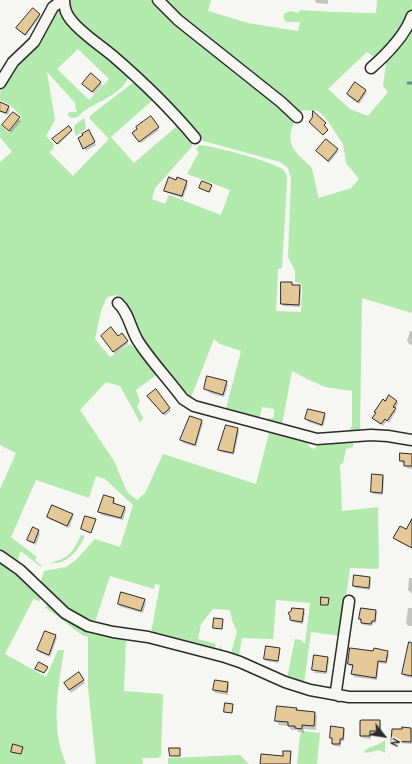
<!DOCTYPE html>
<style>
body{margin:0}
#map{position:relative;width:412px;height:764px;overflow:hidden;background:#f6f6f2;font-family:Pangolin,sans-serif}
canvas{display:block}
.north{position:absolute;left:364px;top:716px;width:40px;height:40px;-webkit-text-stroke:3px #f6f6f2;paint-order:stroke;rotate:120deg;font-size:11px;font-weight:700;line-height:16px;text-align:center;color:#2b2b2b}
.north::after{content:'';display:block;margin:auto;width:14px;height:18px;background:#2b2b2b;clip-path:polygon(50% 0,100% 100%,50% 72%,0 100%)}
</style>
<div id="map">
<canvas width="412" height="764"></canvas>
<div class="north">N</div>
</div>
<script>
const c = document.querySelector('canvas').getContext('2d');
c.lineJoin = 'round';
function fill(path, color) { c.fillStyle = color; c.fill(path, 'evenodd'); }
function stroke(path, color, width, dash) { c.strokeStyle = color; c.lineWidth = width; c.lineCap = dash ? 'butt' : 'round'; c.setLineDash(dash || []); c.stroke(path); }
const green = new Path2D(`
 M68 0H155L181 26 217 56 282 106 289 107 178 18 161 0H211L208 11 248 23 298 31 300 22H286L283 17 285 13 291 11 298 13 300 10 332 12 376 13 377 0H412C412 6 411 13 409 19 405 32 386 53 374 57L367 52 328 89 350 109 368 116 388 92 383 86 386 63 385 59 412 24V313L362 298 360 432 330 436 310 434 309 431 323 435 348 432 352 426V391L325 387 307 379 292 371 282 424 302 429 300 431C289 428 275 427 267 420L268 418H274V409L262 407 260 415 258 419 225 412 241 351 220 344 214 339 190 400 185 397 144 346 139 338 129 306 117 295 107 297 101 311 95 339 110 357 130 344 137 351 142 352 159 373 136 390 140 401 137 407 143 418 140 422 120 386 106 382 80 410 114 461 127 492 137 500 145 493 163 454 256 484 270 429 310 439 308 446 314 449 322 442 353 438V447L346 449 343 463 340 465 342 511 378 507 379 566 378 569 350 568 333 692 328 691 327 688 333 689 340 636 311 632 304 683 323 687 322 690C309 687 264 676 260 665L287 678 295 639 301 640 305 644 310 603 276 600 273 639 242 638 239 655 252 661 250 664 220 654 219 652 220 645 222 650 231 653 237 632 232 620 230 610 213 609 201 624 198 639 216 644 214 651 152 636 151 633 160 585 155 584 154 589 110 576 95 622 114 626 115 624 112 630C90 627 74 616 57 602 50 596 44 591 40 584L44 571 66 567 76 560 95 539 120 547 133 505 105 479 96 476 89 498 36 480 11 537 37 557 35 560 41 565V567L22 552H20L18 560 36 575H35L0 554V489L16 453 0 445V162L12 152 0 137V124L8 132H10L22 117 10 105 0 100C0 87 2 90 6 80 7 77 7 74 9 71 15 59 27 54 35 44 45 31 48 15 60 4H62L65 16 72 26 129 75C126 92 97 102 84 111 81 114 78 117 74 118 71 118 70 117 68 116V113L71 112H77L75 106 76 104 47 72 55 120 46 136 54 144 53 149 49 152 73 176 109 139 89 118 91 115 135 81 159 101 170 113V115L154 99 111 137 134 163 178 125 176 122 180 124 194 140 191 148 155 188 152 199 165 204 169 195 221 215 230 190 187 174 199 152 196 150 199 145C210 145 274 162 282 169 287 173 287 177 287 183L282 268 278 269 276 311 301 312 302 287 300 283 295 282V271L288 257 291 179 288 168 280 162 200 140 168 104 150 87 72 18 66 5ZM78 49 109 79 89 100 57 69ZM303 110 318 111 325 117 343 144 346 163 359 179 351 188 319 198C317 192 313 170 311 167 307 162 300 158 296 152 285 139 292 121 303 110Z
 M84 118 86 128 76 136 74 130 75 125Z
 M81 535 85 536C78 550 68 565 50 563 71 557 71 554 81 535Z
 M0 559 41 594V598L39 602 34 598 5 654 46 677 58 650H64C58 689 50 726 66 764H0Z
 M51 603 62 613 126 638 124 691 163 694 161 756 158 758H142L143 764H94L96 763 88 687V637L82 635 45 607Z
 M303 731 320 733 317 764H297L300 735Z
 M385 740V753L379 750 366 753 364 751C370 746 378 746 385 740Z
 M240 755 249 764H168V758Z`);
const shadow = new Path2D(`
 M315 0H328V4L316 3Z
 M39 14 40 17 26 36 18 30 17 28Z
 M100 82 102 85 94 94 83 84Z
 M365 90 367 93 359 104 349 97 348 95Z
 M0 103 9 107 10 110 8 115 0 112Z
 M13 113 21 121 11 133 3 125Z
 M69 127 72 131 58 145 54 140Z
 M158 128 159 130 141 143 135 135Z
 M88 131 96 145 86 151 79 139Z
 M337 150 338 152 329 163 317 151Z
 M176 181 186 182 188 185 183 198 167 193 165 191Z
 M211 185 210 193 200 188Z
 M292 283 293 286H299L301 289 300 307 283 306 282 304Z
 M410 331H412V345L409 344 407 341Z
 M118 337 127 342 128 344 115 354 104 338Z
 M226 382 228 385 224 397 212 394 207 391 205 389Z
 M389 396 397 402 398 404 395 409 396 411 389 423 387 421 383 426 374 418 377 414 375 412Z
 M150 399 169 408 171 411 165 416Z
 M324 414 326 416 323 427 308 422 306 419Z
 M201 421 203 423 196 447 183 443 182 440Z
 M238 429 239 432 234 455 221 452 219 449 223 433Z
 M412 454V469L407 468 405 463H402L401 460Z
 M383 476 384 478 383 495 373 494 372 491Z
 M114 499 115 502 114 505 124 508 126 510 123 520 101 515 100 512Z
 M72 515 73 517 69 528 49 519 48 517Z
 M38 531 40 534 36 545 29 542 28 540Z
 M407 531H412V545L410 548 396 540 395 538Z
 M370 578 371 581 370 590 355 588 354 586Z
 M409 578H412V594L408 590Z
 M144 600 146 603 143 613 121 607 119 604Z
 M408 608H412V626H408L406 623Z
 M303 610 305 613 303 624 292 622 291 620Z
 M376 611 377 613 376 623H373L372 626 363 625 360 619Z
 M55 636 57 638 50 657 40 653 38 650Z
 M279 649 280 651 278 663 266 661 265 659Z
 M412 649V678L404 676 403 674Z
 M374 652H387L389 655 387 664 379 663 377 680 354 677 352 674 353 667 350 666 349 664Z
 M328 657 329 660 327 674 315 673 314 670Z
 M79 674 85 683 71 693 65 683Z
 M228 683 229 685 228 695 215 693 214 690Z
 M296 709 297 711 315 713 317 717 316 730 304 729V733L298 732 297 730H291L289 726 279 725 276 720Z
 M379 721 381 724V733L371 734V739L362 738 361 736V722Z
 M343 729 345 731 344 741H341V747L334 746 331 738Z
 M411 729 412 731V744L394 743 392 740Z`);
const stream = new Path2D(`
 M408 83H412`);
const building = new Path2D(`
 M33 8 40 14 25 35 16 28Z
 M91 73 101 82 92 92 82 84Z
 M355 82 366 90 358 102 347 94Z
 M0 102 9 106 6 113 0 111Z
 M313 111 326 123 324 125 328 130 323 135 309 122 312 118Z
 M13 112 20 117 9 131 2 125Z
 M151 116 159 127 139 142 132 133 137 129 136 127Z
 M69 126 72 130 57 144 52 139Z
 M89 130 95 142 83 149 78 138 83 135 82 134Z
 M326 139 338 149 328 161 316 151Z
 M169 177 176 180 177 177 187 181 182 196 164 191Z
 M202 181 212 185 209 192 199 188Z
 M281 282H292V285H300L299 305 281 304Z
 M111 327 118 336 122 333 128 341 113 352 101 336Z
 M207 376 227 381 223 395 204 389Z
 M156 389 170 408 163 414 147 396Z
 M389 395 397 401 393 407 396 408 387 421 385 419 381 424 372 418 376 413 374 412 383 399 385 401Z
 M308 409 325 413 322 425 305 419Z
 M190 416 202 420 195 445 180 440Z
 M226 425 238 428 233 453 218 450Z
 M400 453 412 454V466H404V461H400Z
 M372 474 383 475 382 493 371 492Z
 M104 495 114 498 113 503 125 507 121 518 98 512Z
 M52 505 73 514 67 526 47 517Z
 M85 516 96 519 91 533 81 529Z
 M412 519V548L393 538 400 526 406 529Z
 M33 527 39 530 34 543 27 540Z
 M354 575 370 577 369 588 353 586Z
 M121 592 145 599 141 611 118 604Z
 M321 597 329 598 328 605H321Z
 M292 608 304 609 302 622 290 620V616L288 613 291 611Z
 M361 608 376 610 375 621H372L371 624 361 623V619H359Z
 M214 618 223 619 222 629 213 628Z
 M45 631 56 635 49 655 37 650Z
 M409 642 412 643V676L402 674Z
 M266 646 280 648 278 661 264 659Z
 M350 648 373 651 374 648 388 651 386 662 378 661 376 678 351 674 353 665 348 664Z
 M314 655 328 657 326 672 312 670Z
 M39 662 48 667 44 673 35 669Z
 M79 672 84 680 69 690 64 683Z
 M215 680 228 682 227 692 213 690Z
 M225 703 233 704 232 713 224 712Z
 M277 706 297 708 296 710 315 712 314 726 302 725V729L295 728V726H288V722L275 721Z
 M362 720H380V731H370V736H360V721Z
 M331 726 344 728 343 739H340V744H332V738H330Z
 M402 727 411 728V742L391 741 392 729H402Z
 M13 744 23 747 21 754 11 752Z
 M169 748H180V756H170Z
 M283 751H291L290 764H260L261 754 283 756Z`);
const minor = new Path2D(`
 M64 0C64 7 66 14 71 20 82 34 99 44 113 56 142 81 170 108 195 138
 M158 0 178 20 281 102 297 117
 M371 68C387 54 405 36 412 16
 M0 83 13 62 34 42 53 7 63 0
 M118 303C129 313 130 328 138 341 150 360 169 380 183 399L194 406 317 439 371 435 388 436 412 440
 M0 556 20 570 65 613 88 626 113 632 148 637 225 657 240 662 285 682 310 690 349 697H412
 M339 696 336 691 349 601`);
fill(green, '#b2e9ac');
fill(shadow, '#0003');
stroke(stream, '#658b9f', 3);
fill(building, '#e4c898');
stroke(building, '#2b2b2b', 1);
stroke(minor, '#2b2b2b', 13);
stroke(minor, '#f6f6f2', 10);
</script>
